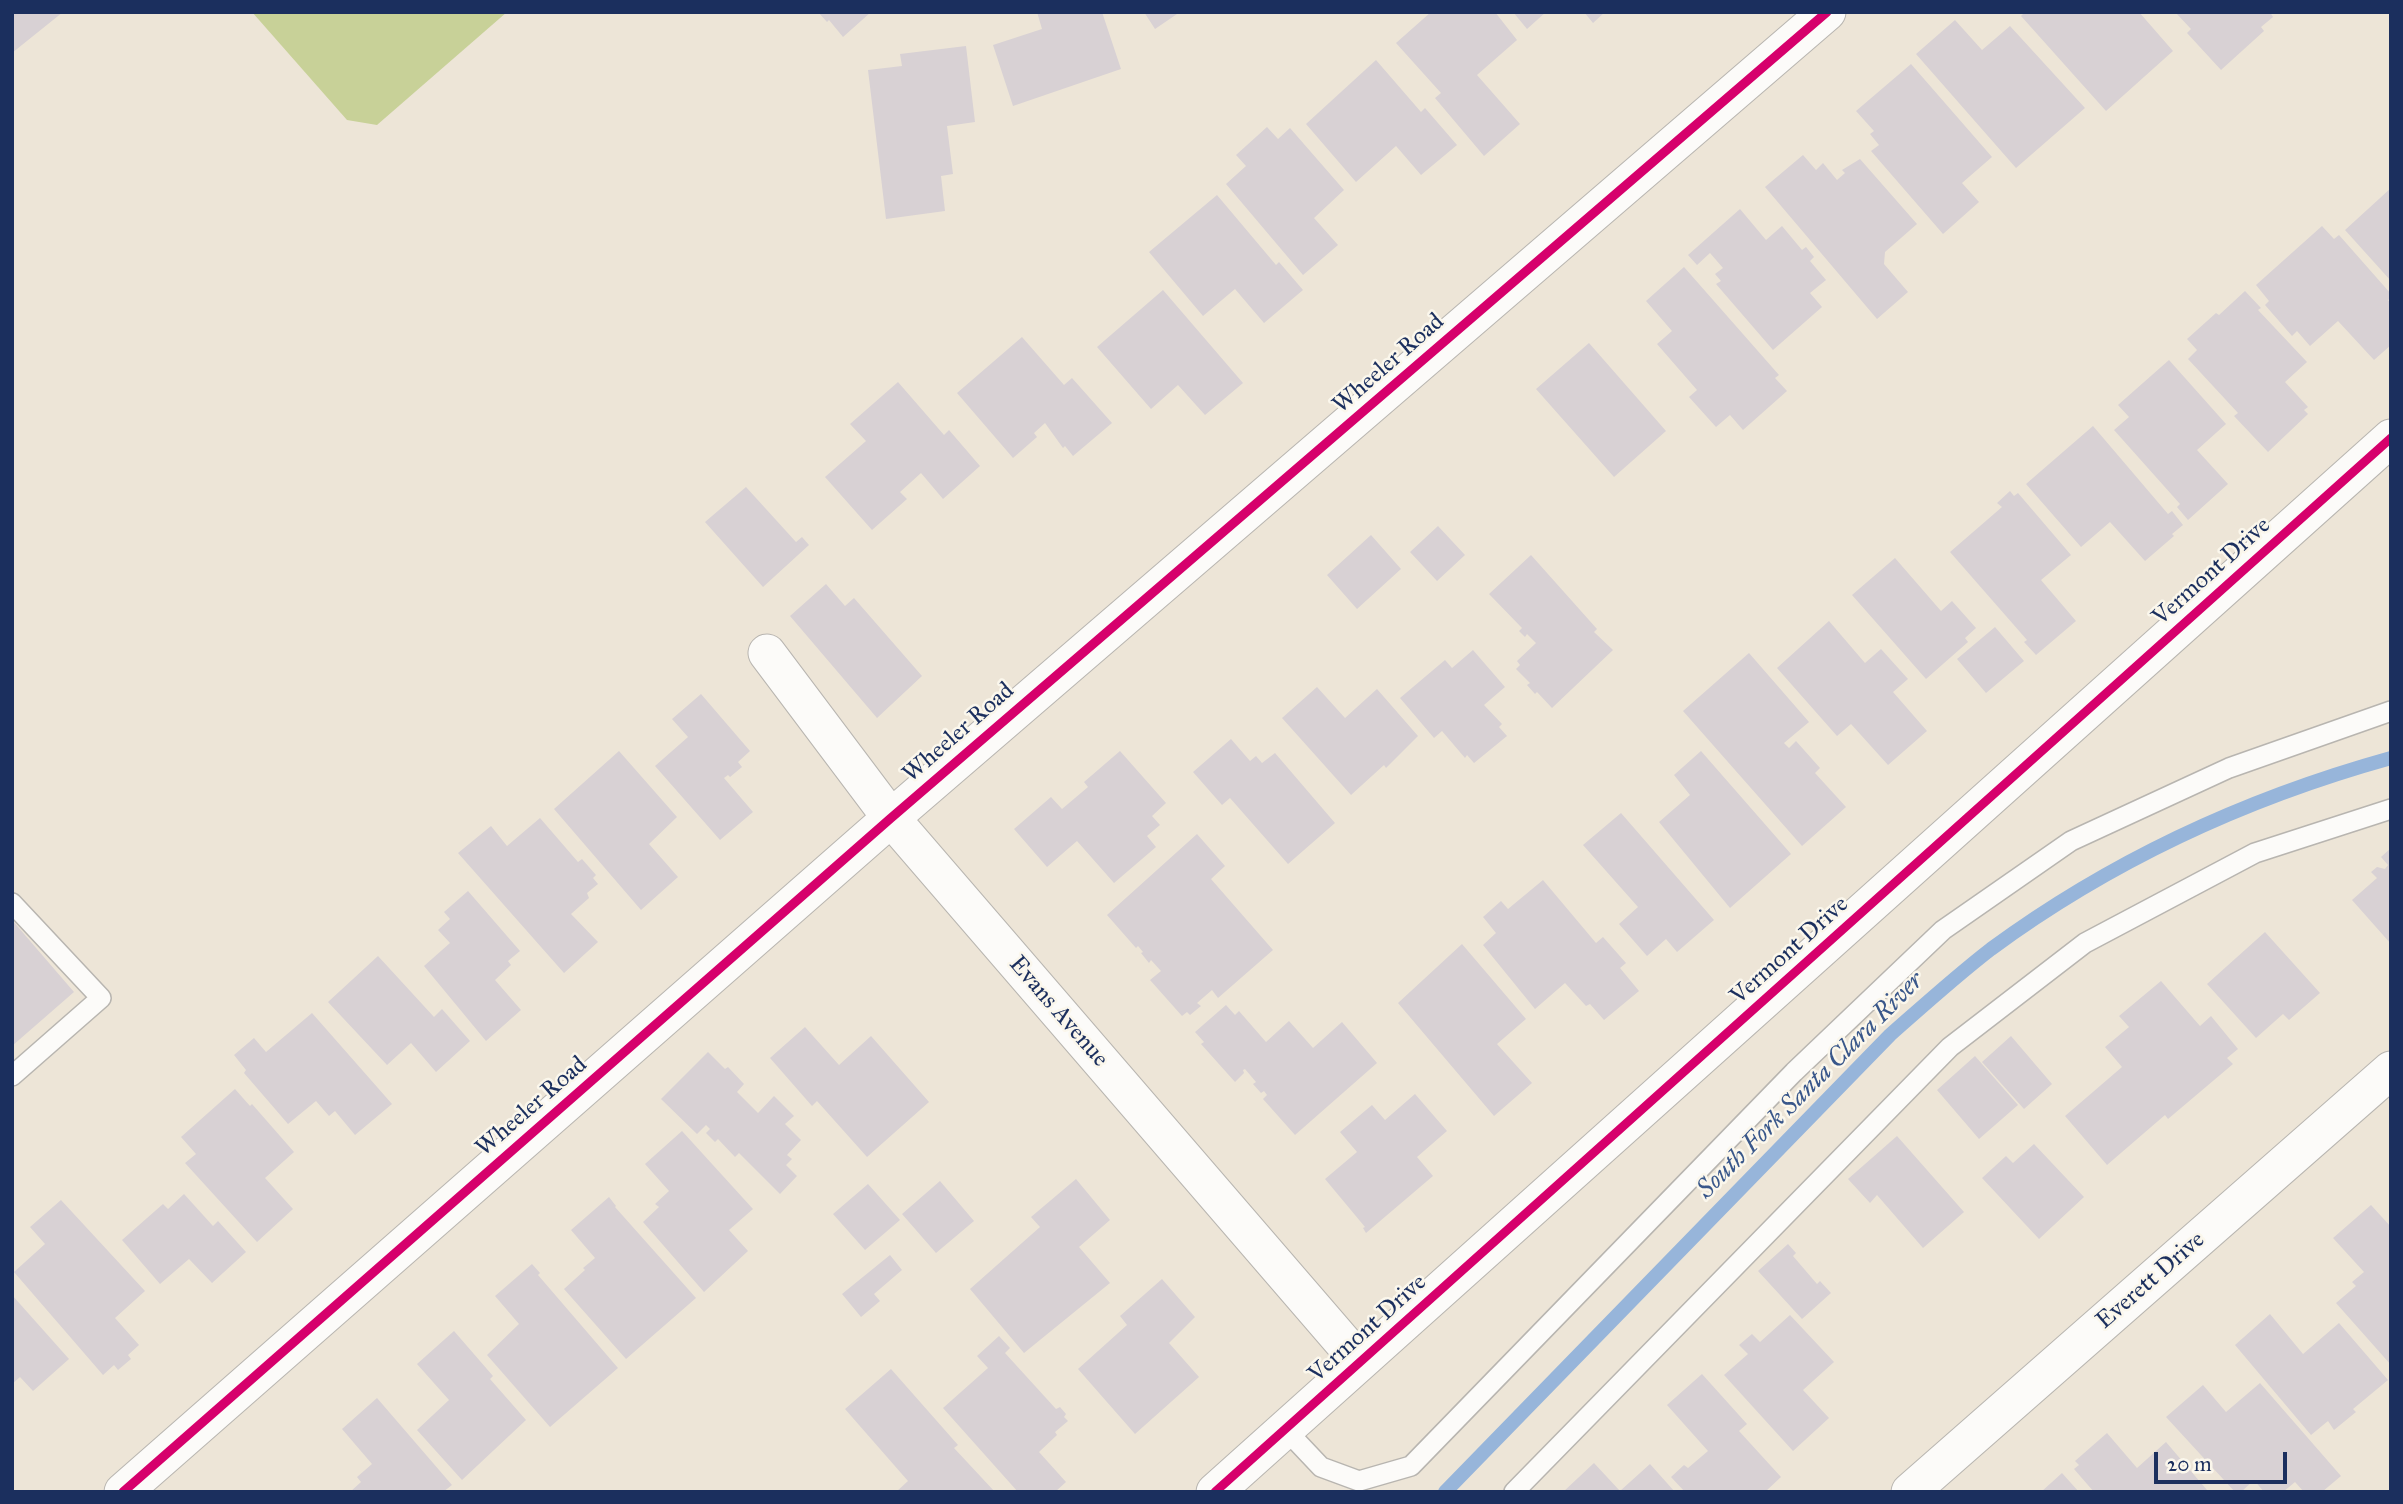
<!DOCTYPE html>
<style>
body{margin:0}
#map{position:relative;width:2403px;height:1504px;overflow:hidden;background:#ede5d7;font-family:"IM FELL Great Primer",serif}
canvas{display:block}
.frame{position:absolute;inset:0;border:14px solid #1b2f5e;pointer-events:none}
.scale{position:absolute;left:2154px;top:1452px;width:133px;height:32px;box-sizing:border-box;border:4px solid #1b2f5e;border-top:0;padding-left:9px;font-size:21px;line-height:24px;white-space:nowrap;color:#1b2f5e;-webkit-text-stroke:5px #fbf7ec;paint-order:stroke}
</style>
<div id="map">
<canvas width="2403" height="1504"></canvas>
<div class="frame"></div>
<div class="scale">20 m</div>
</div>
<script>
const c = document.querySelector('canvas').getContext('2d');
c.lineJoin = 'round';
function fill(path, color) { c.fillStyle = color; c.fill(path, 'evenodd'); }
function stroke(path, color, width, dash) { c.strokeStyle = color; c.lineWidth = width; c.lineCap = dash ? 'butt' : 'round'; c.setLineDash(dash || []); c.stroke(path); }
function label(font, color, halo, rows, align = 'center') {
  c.font = font + ' "IM FELL Great Primer",serif'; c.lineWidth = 5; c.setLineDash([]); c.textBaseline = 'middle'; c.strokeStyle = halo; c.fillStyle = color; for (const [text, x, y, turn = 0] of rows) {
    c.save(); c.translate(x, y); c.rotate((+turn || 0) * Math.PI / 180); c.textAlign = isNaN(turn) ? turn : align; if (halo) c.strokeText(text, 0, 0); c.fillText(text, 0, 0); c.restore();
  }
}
const green = new Path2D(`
 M252 12H507L377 125 347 120Z`);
const stream = new Path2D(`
 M1445 1492 1890 1035C1923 1006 1956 976 1991 949 2112 860 2247 798 2391 758`);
const building = new Path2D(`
 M12 12H63L12 53Z
 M818 12H871L843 37 829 20 827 22Z
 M1037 12H1102L1121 69 1013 106 993 45 1042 29Z
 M1144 12H1180L1155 29Z
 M1431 12H1495L1517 40 1477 75 1520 124 1484 156 1435 98 1441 93 1396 43Z
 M1513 12H1546L1527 29Z
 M1584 12H1605L1593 23Z
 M2025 12H2139L2173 51 2106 111 2021 16Z
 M2175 12H2270L2273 17 2261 27 2264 31 2221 70 2187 33 2191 29Z
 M1955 20 1982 50 2010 26 2085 108 2016 168 1916 54Z
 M966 46 975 122 947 126 953 174 941 176 945 211 886 219 868 70 902 66 900 54Z
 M1376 60 1421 112 1425 108 1457 145 1421 175 1396 146 1356 182 1306 124Z
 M1911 64 1992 157 1962 183 1979 202 1943 234 1871 151 1879 145 1870 134 1874 131 1856 111Z
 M1267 127 1278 139 1290 128 1344 190 1314 218 1338 245 1303 275 1226 184 1246 166 1236 155Z
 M1803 155 1816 170 1823 163 1837 180 1845 173 1842 170 1860 159 1917 224 1885 252 1884 264 1908 292 1877 319 1765 187Z
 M2391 188V281L2345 230Z
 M1217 195 1276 265 1279 262 1303 290 1264 323 1235 289 1203 316 1149 252Z
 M1740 209 1766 240 1782 226 1802 250 1806 247 1814 257 1810 261 1826 280 1810 293 1822 307 1773 350 1716 284 1721 281 1715 274 1723 268 1710 253 1697 265 1688 255Z
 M2322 226 2334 239 2339 235 2391 294V298L2388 300 2391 304V345L2374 360 2338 321 2310 346 2297 331 2292 336 2265 305 2269 301 2256 285Z
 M1684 267 1779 375 1775 378 1787 391 1743 430 1730 415 1716 427 1689 397 1697 390 1657 344 1672 331 1646 301Z
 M1163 290 1243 383 1205 415 1178 385 1151 409 1097 347Z
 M2245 291 2261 308 2258 310 2307 362 2285 382 2308 407 2304 410 2308 414 2268 452 2234 416 2238 413 2188 359 2197 350 2187 339 2216 313 2219 315Z
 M1022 337 1064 385 1072 378 1112 423 1073 456 1065 446 1063 448 1045 423 1034 433 1037 437 1013 458 957 393Z
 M1589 343 1666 431 1614 477 1536 389Z
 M2169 360 2226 424 2197 450 2228 484 2188 520 2177 507 2180 504 2114 430 2129 417 2118 405Z
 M898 382 944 435 949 430 980 466 943 499 921 473 900 492 907 499 872 530 825 477 866 441 850 424Z
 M2093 426 2168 514 2172 511 2183 525 2172 534 2174 536 2145 561 2110 522 2081 547 2026 484Z
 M746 487 796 542 802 537 809 545 763 587 705 522Z
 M2010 491 2014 496 2018 493 2071 555 2041 580 2076 621 2036 655 2024 642 2027 640 1950 552 2002 507 1997 503Z
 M1438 526 1465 555 1437 581 1410 552Z
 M1371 535 1401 569 1357 609 1327 575Z
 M1531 555 1597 629 1594 632 1613 650 1552 708 1537 692 1535 694 1527 685 1530 683 1516 669 1520 665 1517 661 1536 643 1527 634 1525 637 1519 631 1522 628 1489 594Z
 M1895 558 1941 611 1952 601 1976 628 1965 638 1968 642 1926 679 1852 595Z
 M826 584 845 606 854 598 922 676 877 718 790 616Z
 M1829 621 1865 663 1881 649 1908 679 1893 692 1927 731 1888 765 1851 724 1837 736 1777 668Z
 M1995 627 2024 661 1986 693 1957 659Z
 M1473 650 1505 687 1484 705 1502 724 1499 727 1507 736 1474 763 1467 755 1465 758 1442 731 1434 738 1400 698 1445 660 1452 668Z
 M1749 653 1809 722 1784 743 1789 748 1796 741 1820 768 1815 773 1846 807 1802 846 1683 711Z
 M1317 687 1345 718 1377 689 1418 736 1386 768 1384 765 1351 795 1282 718Z
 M701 694 750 751 738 762 742 767 730 777 728 775 724 778 753 812 720 840 655 766 688 737 672 719Z
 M1231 739 1250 761 1256 756 1262 763 1275 753 1335 823 1288 864 1230 798 1222 805 1193 772Z
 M619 751 677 817 649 844 678 877 641 910 554 809Z
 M1120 751 1166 803 1152 816 1160 825 1147 836 1156 847 1114 883 1077 841 1047 867 1014 829 1051 797 1062 809 1088 787 1084 782Z
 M1701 751 1791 854 1730 908 1659 822 1690 795 1674 775Z
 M1621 813 1714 920 1677 952 1666 939 1647 956 1619 924 1638 907 1583 845Z
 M540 818 578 862 582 859 596 875 593 878 598 884 587 893 589 898 571 914 598 942 564 973 458 853 491 826 507 846Z
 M1197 834 1225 866 1211 879 1273 950 1218 998 1212 990 1197 1003 1201 1006 1190 1015 1187 1012 1182 1016 1150 980 1161 971 1151 960 1149 963 1141 953 1143 952 1138 946 1136 948 1107 915Z
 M2391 848V944L2352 900 2377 878 2371 872 2377 867 2385 869 2388 865 2381 857Z
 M1543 880 1596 943 1603 937 1626 963 1620 968 1639 991 1604 1020 1590 1004 1586 1006 1565 983 1535 1009 1483 945 1496 933 1483 917 1501 901 1508 909Z
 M468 891 520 951 508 961 511 965 495 980 521 1010 486 1041 424 966 450 943 438 930 450 919 444 912Z
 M12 920 74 992 12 1046Z
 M2265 932 2320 993 2289 1020 2283 1014 2256 1038 2207 984Z
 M1462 944 1526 1019 1497 1044 1532 1083 1494 1116 1398 1003Z
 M378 956 434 1017 442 1009 470 1041 436 1072 411 1043 387 1065 328 1002Z
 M2161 981 2200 1026 2211 1016 2238 1049 2227 1058 2233 1064 2168 1119 2165 1115 2107 1165 2065 1116 2122 1067 2105 1047 2129 1027 2119 1016Z
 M1226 1005 1235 1015 1239 1011 1266 1042 1289 1021 1313 1048 1342 1022 1377 1063 1295 1135 1263 1099 1267 1095 1264 1091 1261 1093 1253 1084 1256 1082 1245 1069 1243 1070 1244 1073 1235 1082 1201 1044 1204 1042 1195 1032Z
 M312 1013 392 1104 355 1135 335 1111 329 1116 316 1101 288 1124 244 1073 246 1070 234 1055 254 1038 266 1052Z
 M805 1027 839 1065 871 1036 929 1102 867 1157 817 1101 812 1106 770 1058Z
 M2011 1036 2052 1084 2024 1109 1982 1062Z
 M708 1052 725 1069 728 1067 744 1084 737 1092 758 1113 774 1096 794 1116 785 1124 801 1140 787 1155 792 1159 786 1165 797 1176 780 1194 739 1153 735 1157 718 1139 715 1142 706 1133 710 1129 706 1125 697 1134 661 1099Z
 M1975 1056 2018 1105 1979 1139 1937 1090Z
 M235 1089 250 1106 252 1104 294 1152 265 1178 293 1209 257 1242 185 1163 196 1154 181 1137Z
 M1415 1094 1447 1131 1417 1157 1433 1176 1366 1233 1363 1228 1365 1227 1325 1179 1357 1152 1340 1132 1372 1105 1385 1120Z
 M682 1131 753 1209 729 1230 748 1251 704 1292 643 1222 659 1207 655 1204 669 1191 645 1164Z
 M1897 1136 1964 1212 1923 1248 1877 1195 1870 1203 1848 1179Z
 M2034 1144 2084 1197 2039 1239 1982 1178 2006 1156 2013 1163Z
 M1076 1179 1110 1220 1079 1247 1110 1283 1024 1353 970 1289 1040 1227 1031 1217Z
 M940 1181 974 1221 936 1253 902 1214Z
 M868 1184 900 1220 865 1250 833 1214Z
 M184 1194 213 1226 218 1221 246 1252 212 1283 189 1259 160 1284 122 1240 163 1204 168 1209Z
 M609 1197 616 1206 615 1207 696 1298 626 1359 564 1289 585 1270 583 1268 595 1258 571 1230Z
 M61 1200 145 1291 115 1318 139 1345 128 1355 131 1359 118 1370 114 1365 103 1375 14 1272 45 1244 30 1227Z
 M2371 1205 2391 1227V1365L2336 1303 2356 1286 2352 1282 2364 1272 2333 1238Z
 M1788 1244 1796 1253 1793 1256 1817 1284 1820 1281 1831 1293 1802 1319 1758 1271Z
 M890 1255 902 1270 874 1294 880 1301 861 1317 842 1294Z
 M532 1264 540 1273 538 1275 618 1368 550 1427 487 1355 519 1324 495 1296Z
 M1162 1279 1195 1317 1169 1343 1199 1377 1135 1434 1078 1369 1127 1325 1120 1316Z
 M12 1295 69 1359 33 1391 20 1377 12 1384Z
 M2270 1314 2303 1354 2339 1323 2388 1380 2353 1409 2356 1412 2334 1430 2328 1421 2311 1435 2235 1345Z
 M1790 1315 1834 1362 1803 1390 1829 1418 1793 1451 1724 1375 1748 1354 1739 1345 1752 1334 1760 1342Z
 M454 1331 493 1376 490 1379 526 1420 462 1480 417 1430 449 1400 417 1364Z
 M999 1336 1010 1348 1005 1353 1056 1409 1060 1407 1066 1414 1064 1417 1068 1421 1055 1432 1057 1435 1039 1452 1066 1482 1055 1492H1018L943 1408 988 1368 977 1356Z
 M891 1369 958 1445 954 1448 995 1492H896L908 1481 845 1409Z
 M1702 1374 1747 1424 1739 1431 1781 1477 1765 1492H1685L1671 1477 1684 1465 1688 1468 1708 1451 1667 1405Z
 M2260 1383 2341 1476 2322 1492H2304L2295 1482 2283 1492H2264L2254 1480 2241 1492H2235L2166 1417 2203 1385 2226 1412Z
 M377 1398 452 1485 443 1492H350L361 1482 357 1477 372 1464 342 1429Z
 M2107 1433 2137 1468 2166 1442 2207 1490 2205 1492H2094L2074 1469 2079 1465 2075 1461Z
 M1594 1463 1620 1491 1650 1464 1675 1492H1563Z
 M2062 1473 2079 1492H2041Z`);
const service = new Path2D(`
 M12 903 101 998 12 1076
 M1286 1430 1321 1467 1359 1481 1411 1466 1794 1072 1943 930 2071 841 2229 768 2391 711
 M1514 1492 1950 1047 2085 943 2255 853 2391 809`);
const minor = new Path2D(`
 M767 653 891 818 1360 1362
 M123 1492 891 818 1827 12
 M1215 1492 2391 438
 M1910 1492 2391 1070`);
const cycleway = new Path2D(`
 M123 1492 891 818 1827 12
 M1215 1492 2391 438`);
const streetNames = [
 ["Wheeler Road",1389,364,-41],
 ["Vermont Drive",2212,572,-42],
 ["Wheeler Road",959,733,-41],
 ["Vermont Drive",1790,951,-42],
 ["Evans Avenue",1058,1012,49],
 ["Wheeler Road",532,1107,-41],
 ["Everett Drive",2151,1281,-41],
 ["Vermont Drive",1368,1329,-42]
];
const waterNames = [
 ["South Fork Santa Clara River",1811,1086,-45]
];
fill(green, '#c8d198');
stroke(stream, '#97b5da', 14);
fill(building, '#d8d1d4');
stroke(service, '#b8b5b0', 22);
stroke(minor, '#b8b5b0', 39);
stroke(service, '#fcfbf9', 19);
stroke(minor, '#fcfbf9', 37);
stroke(cycleway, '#d6006c', 9);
label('24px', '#1b2f5e', '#fbf7ec', streetNames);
label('italic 26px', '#39578a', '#fbf7ec', waterNames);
</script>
